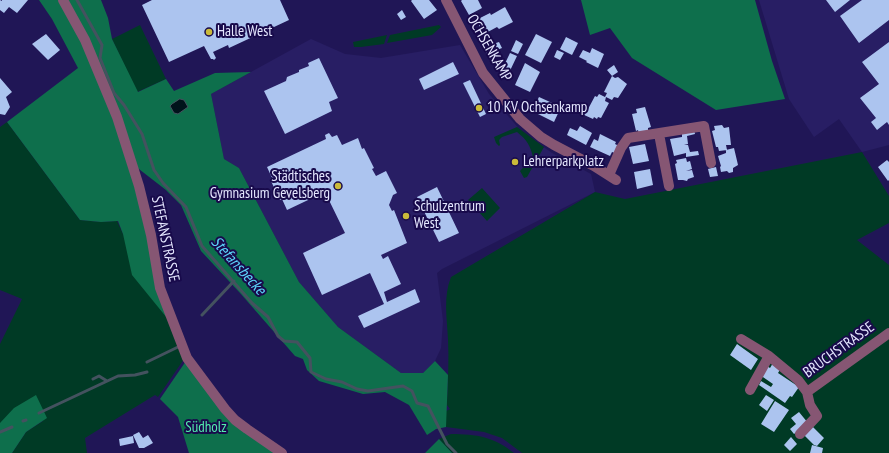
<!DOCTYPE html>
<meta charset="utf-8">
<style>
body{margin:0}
canvas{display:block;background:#201656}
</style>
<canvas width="889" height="453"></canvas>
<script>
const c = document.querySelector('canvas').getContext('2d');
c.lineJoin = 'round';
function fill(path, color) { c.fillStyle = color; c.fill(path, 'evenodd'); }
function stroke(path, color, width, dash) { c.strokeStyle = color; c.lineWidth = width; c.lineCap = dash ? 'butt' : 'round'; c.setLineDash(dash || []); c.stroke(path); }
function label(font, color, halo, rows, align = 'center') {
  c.font = font + ' "PT Sans Narrow",sans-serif'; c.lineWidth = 4; c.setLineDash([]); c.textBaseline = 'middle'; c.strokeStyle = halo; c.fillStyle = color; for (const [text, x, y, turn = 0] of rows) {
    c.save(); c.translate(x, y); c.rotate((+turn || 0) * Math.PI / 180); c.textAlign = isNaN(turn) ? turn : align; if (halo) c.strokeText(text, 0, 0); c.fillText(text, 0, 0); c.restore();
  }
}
const built = new Path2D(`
 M759 0H889V145L862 152 839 119 814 137 789 99Z
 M311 39 345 54 381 58 460 45 489 94 521 131 552 153 591 174 595 192 442 269 437 273 443 321 441 348 435 361 423 373H401L338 327 299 282 239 168 224 159 211 94Z`);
const green = new Path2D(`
 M140 25 166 79 137 92 112 39Z
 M439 25 441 27 432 35 387 43 390 35Z
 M387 35 384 44 361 47H354L353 42Z
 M7 122 80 220 101 222 117 221 123 234 167 318 184 359 158 397 155 395 85 438 87 453H12L26 432 43 421 0 423V344L22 299 0 290V127Z
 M517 127 544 147 527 177 524 178 520 171 533 157C530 145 527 140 517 132L502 137 499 140 500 145 499 146 496 143 494 137Z
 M862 152 889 196V223L857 240 889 265V453H522L502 438 484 432 446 427V411L450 409 447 405V401C448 381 449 359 448 339 447 318 443 297 451 277L595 192 625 199Z
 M482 188 500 208 487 221 468 200Z
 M451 434C477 434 494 437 514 453H452L439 439Z`);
const forest = new Path2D(`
 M39 0H101L108 18 112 39 138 92 166 79 174 91 215 73 251 72 211 94 224 159 239 168 299 282 338 327 401 373H423L435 361 448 375 446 427 436 429 427 435 409 405 385 392 363 394 319 381 307 370 303 359 295 356 241 294 201 251 181 205 166 190 135 166 167 318 132 275 123 234 118 221 101 222 80 220 7 122 78 68 52 19Z
 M581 0H755L772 61 785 99 716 110 632 58 610 28 590 35Z
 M186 361 230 419 279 453H189L178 417 160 399Z
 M36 395 47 418 26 432 12 453H0V423L14 408Z
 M439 439 452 453H425Z`);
const water = new Path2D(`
 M180 99 184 100 188 107 178 114 174 113 170 106 172 104Z`);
const stream = new Path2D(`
 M77 0 102 45 100 58 114 93 124 105 142 134 154 170 163 183 186 207 202 246 252 303 268 317 278 336 284 341 297 342 310 358 311 372 326 379 342 382 357 389 368 391 403 386 412 391 417 403 428 406 447 444 456 453
 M202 315 234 281
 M147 362 178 347
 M93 379 99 376 107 381
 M39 413 118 376 135 375 147 372
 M23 421 26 420
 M0 432 12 427`);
const building = new Path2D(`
 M0 0 2 1V0H28L17 13 9 7 4 13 0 10Z
 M152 0H280L289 20 229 48 228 45 213 52 216 58 214 60 213 59H211L204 46 169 62 142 5Z
 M412 0H429L437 10 424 19 411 1Z
 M462 0H478L482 8 469 15 461 1Z
 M826 0H850L835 12Z
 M862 0H889V20L859 43 840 16Z
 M505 7 513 22 499 29 497 27 484 34 476 20 490 13 491 15Z
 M402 10 406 17 401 20 397 14Z
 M46 34 60 50 48 60 32 44Z
 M536 34 552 42 541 63 525 55Z
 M566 37 578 43 572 55 560 49Z
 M516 40 523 44 518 54 511 51Z
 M499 42 502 48 487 54 484 47Z
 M889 42V125L887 122 877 130 871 122 876 118 860 98 879 84 862 62Z
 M592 48 604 54 598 68 586 62 587 61 579 57 583 50 590 53Z
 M557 50 564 53 560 60 554 57Z
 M510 53 517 56 507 77 500 74Z
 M319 58 338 98 329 102 332 111 285 134 264 91 286 81 287 77 299 72V70L309 66 308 63Z
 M453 62 459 74 424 90 419 79Z
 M525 63 540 72 530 92 515 85Z
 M614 65 618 72 612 76 607 70Z
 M612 76 615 78 618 77 627 84 618 98 614 97 612 100 606 97 605 101 609 103 601 118 598 117 597 119 594 117 593 119 582 114 584 110 587 111 595 96 597 97 599 94 605 97 607 93 604 92Z
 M0 78 12 92 6 97 10 107 5 115 0 114Z
 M470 80 486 114 480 117 463 83Z
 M539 97 561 107 554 122 532 111Z
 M645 107 651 127 648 128V132L639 134 638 130 636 131 632 114 637 113 636 109Z
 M722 125 724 128 729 127 731 145H726L727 150 719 151 718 147H716L712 131 715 130 714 126Z
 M580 126 592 133 586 145 567 135 570 128 577 131Z
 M694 130 695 134 687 136 688 144 684 145H688L690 152 698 151 699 155 686 157V153L674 156 670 139 682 137V133Z
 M329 133 332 137 337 135 342 145 358 138 362 149 364 148 374 168 372 169 376 176 386 171 397 193 393 195 389 205 392 211 394 210 407 243 381 255 383 259 388 256 401 284 384 292 387 302 415 289 420 302 364 328 358 316 384 304 370 273 322 295 303 253 345 233 325 192 287 210 282 199 280 200 270 179 272 178 267 167 326 139 325 135Z
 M600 134 616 142 615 144 619 146 615 153 612 152 610 156 590 147 594 139 598 141Z
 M645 144 649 161 633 164 629 147Z
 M734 148 738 165 733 168V172L729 173 727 171 721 172 720 167 721 166 718 156 726 153V150Z
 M686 158 687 162 690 161 692 169 686 171 692 170 694 177 688 179 687 181 683 180H678L675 164 677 163 676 160Z
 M887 160 889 162V180L888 181 878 167Z
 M716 167 718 176 710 177 708 169Z
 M650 169 653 185 637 189 634 172Z
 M437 187 459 233 439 242 417 197Z
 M737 344 758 359 751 370 730 355Z
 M773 363 781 368 778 373 799 387 792 397 790 396 785 403 759 385 761 381 771 387 773 384 760 375 767 366 770 368Z
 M766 395 774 400 767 411 759 405Z
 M775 401 789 410 774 432 761 424Z
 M799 412 808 423 794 434 790 429 796 424 791 418Z
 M812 426 824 438 817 446 814 445 804 435Z
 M139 432 143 438 148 435 153 443 144 448H139L133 435Z
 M133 436 134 443 120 446 119 439Z
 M791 437 797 444 790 451 784 445Z
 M812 445 823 448 822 453H810Z`);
const minor = new Path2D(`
 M63 0 85 40 117 117 139 186 151 235 160 288 187 358 225 409 235 420 247 429 282 453
 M446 0 483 73 520 119 541 137 554 145 594 166 616 180
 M659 134 669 186
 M609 175 621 148 628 138 704 126 711 163
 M741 339 769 356
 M750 390 769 356 798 380 807 392 889 333
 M800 434 817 416 810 405 807 392`);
const markers = [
 [209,32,4,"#caba3a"],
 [479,108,4,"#caba3a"],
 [515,162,4,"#caba3a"],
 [338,186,4,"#caba3a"],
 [406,216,4,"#caba3a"]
];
const poiNames = [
 ["Halle West",217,32],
 ["10 KV Ochsenkamp",487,108],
 ["Lehrerparkplatz",523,162],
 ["Städtisches",330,177,"right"],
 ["Gymnasium Gevelsberg",330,194,"right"],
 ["Schulzentrum",414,207],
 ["West",414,224]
];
const streetNames = [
 ["OCHSENKAMP",489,48,60],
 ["STEFANSTRASSE",165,239,78],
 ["BRUCHSTRASSE",839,350,-36]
];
const parkNames = [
 ["Südholz",206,428]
];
const waterNames = [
 ["Stefansbecke",238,266,48]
];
fill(built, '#281e64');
fill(green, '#003a25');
fill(forest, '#0e6f4c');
fill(water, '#00131b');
stroke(water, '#44525f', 1);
stroke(stream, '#44525f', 3);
fill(building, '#acc4ef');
stroke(minor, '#865673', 10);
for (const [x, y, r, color] of markers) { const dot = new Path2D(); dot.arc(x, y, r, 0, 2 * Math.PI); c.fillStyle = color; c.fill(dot); stroke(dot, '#180a4b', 1.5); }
label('15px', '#e4e6fe', '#180a4b', poiNames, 'left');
label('15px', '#e4e6fe', '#180a4b', streetNames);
label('15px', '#53ecae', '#180a4b', parkNames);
label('italic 16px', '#5bd2f8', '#180a4b', waterNames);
</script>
